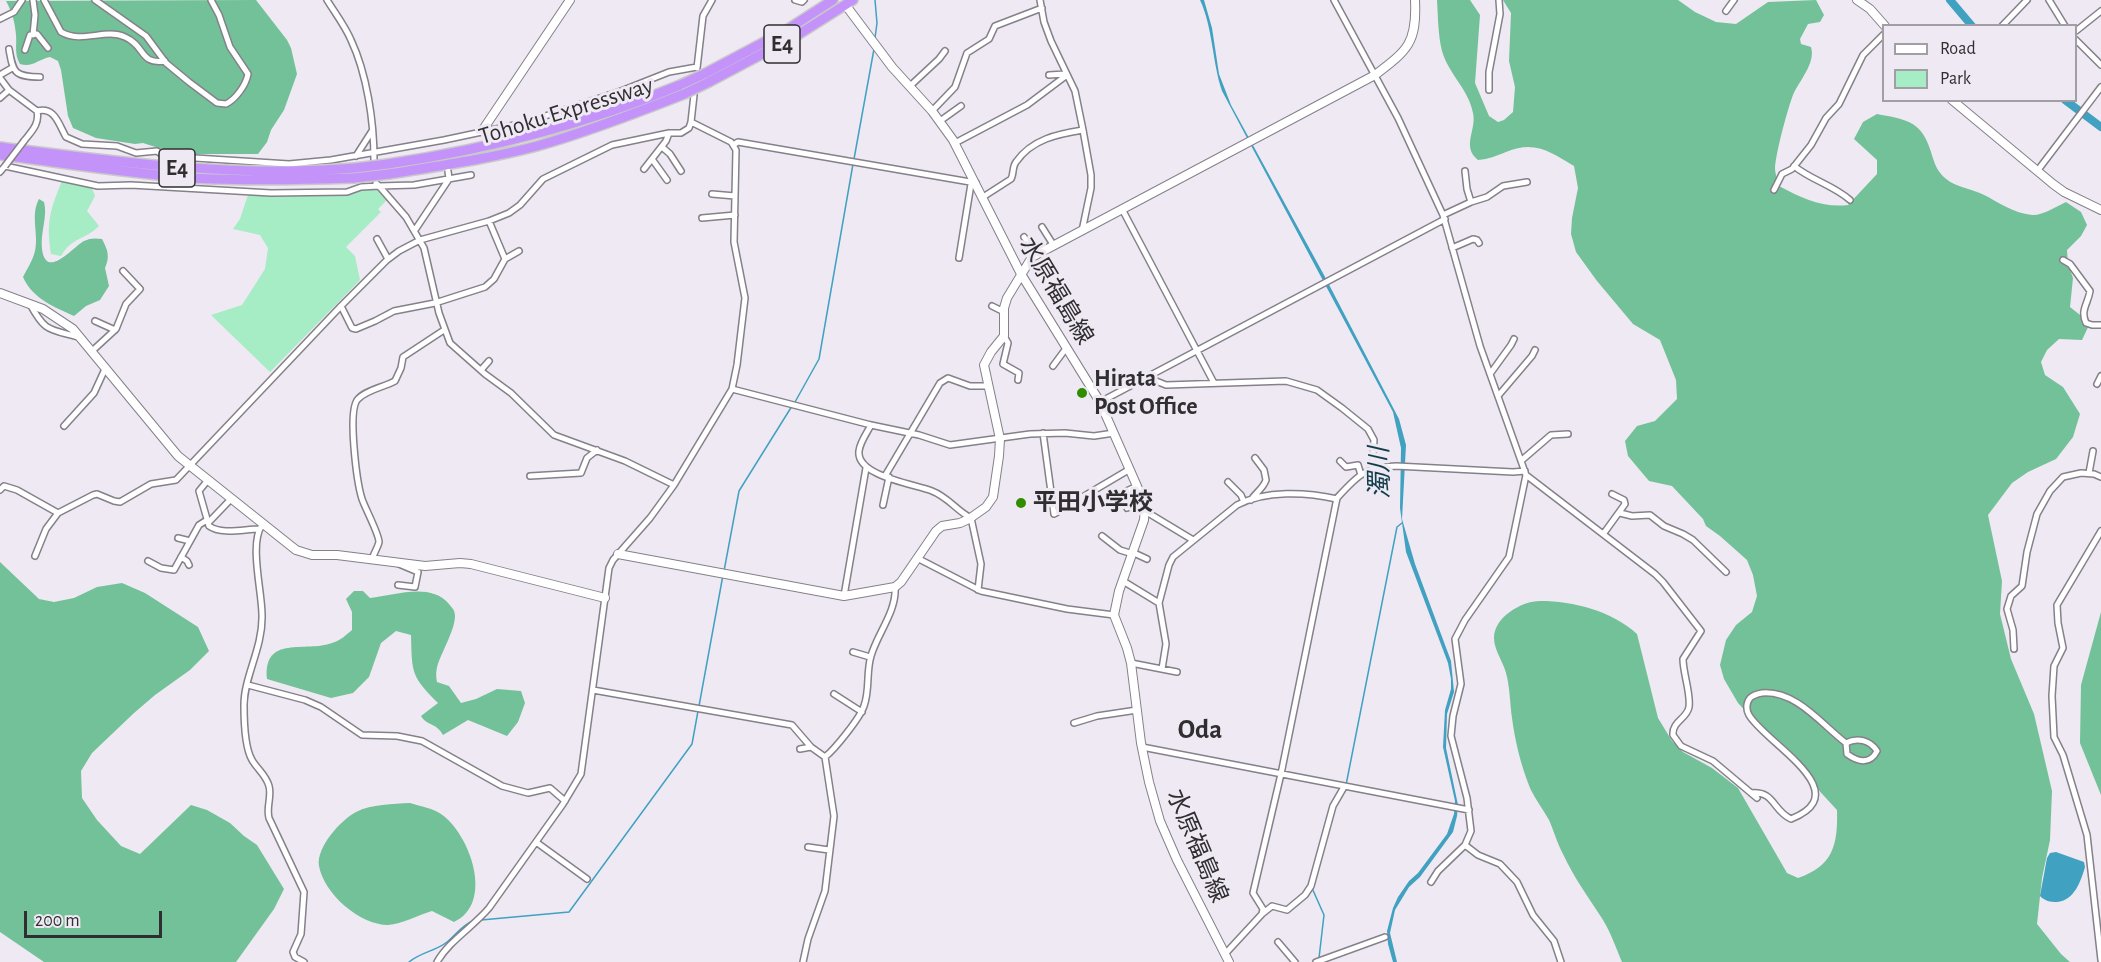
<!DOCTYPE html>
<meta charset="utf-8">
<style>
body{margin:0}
#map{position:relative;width:2101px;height:962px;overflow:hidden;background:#eee9f3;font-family:"Alegreya Sans",sans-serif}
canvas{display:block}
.legend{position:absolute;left:1882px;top:24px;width:195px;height:78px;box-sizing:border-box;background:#eee9f3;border:2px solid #a29ea5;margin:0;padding:8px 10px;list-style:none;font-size:18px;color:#302e31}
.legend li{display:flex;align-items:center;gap:12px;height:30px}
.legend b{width:30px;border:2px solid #a29ea5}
.scale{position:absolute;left:24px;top:911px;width:138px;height:27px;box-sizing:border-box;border:3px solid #302e31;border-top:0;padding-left:8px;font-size:18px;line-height:21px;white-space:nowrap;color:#302e31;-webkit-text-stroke:4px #eee9f3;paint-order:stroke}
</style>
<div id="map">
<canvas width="2101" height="962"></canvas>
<ul class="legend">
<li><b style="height:8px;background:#fff"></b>Road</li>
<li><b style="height:16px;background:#a6ecc5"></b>Park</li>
</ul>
<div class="scale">200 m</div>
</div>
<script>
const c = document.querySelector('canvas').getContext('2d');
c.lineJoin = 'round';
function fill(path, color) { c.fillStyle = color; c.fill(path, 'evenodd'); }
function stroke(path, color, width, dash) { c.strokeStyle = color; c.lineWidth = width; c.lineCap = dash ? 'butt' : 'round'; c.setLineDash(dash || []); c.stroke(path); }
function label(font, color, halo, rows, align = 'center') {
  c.font = font + ' "Alegreya Sans","Noto Sans JP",sans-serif'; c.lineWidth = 6; c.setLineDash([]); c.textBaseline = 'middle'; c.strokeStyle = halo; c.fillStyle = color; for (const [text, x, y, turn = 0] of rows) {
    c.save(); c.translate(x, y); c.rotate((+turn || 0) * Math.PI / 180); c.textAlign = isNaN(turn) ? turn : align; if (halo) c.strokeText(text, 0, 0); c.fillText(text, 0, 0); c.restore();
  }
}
const green = new Path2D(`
 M62 181 92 188 95 196 87 211 99 226C84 241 73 236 61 256L51 254C46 222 50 210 62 181Z
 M357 190H377L388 199 378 209 381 212 346 247 355 256 360 280 270 372 211 315 242 305 265 269 268 248 260 235 233 229 240 219 248 195H339L352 193Z`);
const forest = new Path2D(`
 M256 0 287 40 291 48 297 74 284 110 271 130 267 142 258 154H190L165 150 143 143 135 144 96 138 73 128 68 116 61 70 58 61 50 57C39 59 32 68 20 64 14 54 17 45 16 35 15 22 12 12 6 1H0Z
 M1437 0H1470L1480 15 1475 83 1489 116 1498 122 1504 120 1513 112 1515 87 1509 61 1511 13 1503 0H1678L1695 12 1716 22 1736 24 1768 2 1816 0 1824 15 1820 22 1808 24 1800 39 1801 44 1811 47C1816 63 1799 81 1793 95 1787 111 1776 152 1775 168 1775 174 1778 181 1779 186 1801 198 1823 208 1848 205L1877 174V160L1854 139 1863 122 1877 114C1903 119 1921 120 1930 149 1933 158 1935 167 1941 174 1952 187 1967 187 1982 194 1999 202 2012 213 2032 215 2042 216 2057 206 2066 202L2081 212 2087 225 2081 236 2067 250 2068 264 2073 278 2070 307 2090 323 2082 340 2059 339 2047 350 2041 362 2045 375 2063 387 2080 414 2073 437 2056 459 2028 472 2012 483 1988 515 2002 581 2000 614 2011 659 2034 714 2052 791 2050 840 2042 878 2037 924 2061 954 2070 962H1622C1616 948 1611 933 1603 920 1589 898 1574 878 1563 854 1557 843 1554 831 1549 820 1543 809 1535 799 1530 788 1521 766 1515 741 1512 718 1510 704 1510 690 1507 677 1505 664 1494 651 1494 638 1494 617 1522 601 1540 601 1574 601 1612 611 1637 634L1658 718 1672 741 1683 752 1712 768 1738 788 1787 873 1798 878C1833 866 1838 845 1837 810L1738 703 1724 679 1720 665 1726 640 1736 625 1752 612 1757 596 1753 575 1747 560 1720 536 1706 526 1703 519 1672 486 1649 481 1628 456 1625 441 1637 426 1655 421 1677 399 1676 380 1660 340 1633 324 1597 281 1576 252 1571 234 1572 218 1578 188 1574 166C1550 152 1535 140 1506 152 1496 156 1489 159 1478 160 1461 146 1477 130 1473 113 1469 90 1448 73 1442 51 1438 35 1438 16 1437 0Z
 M39 199 44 202C48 216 40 233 42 249 46 281 74 246 84 241 90 238 95 238 102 239 108 250 110 257 105 268L109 286 100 300 86 306 74 316C54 307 32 298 23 277 27 269 33 260 35 251 39 234 30 215 39 199Z
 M0 562 39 599 54 602 74 598 97 587 122 583 145 593 198 627 209 651 190 670 155 695 134 713 92 753 81 771 82 798 97 820 121 846 140 854 191 805 207 810 230 823 244 836 257 845 284 889 274 909 236 962H44L0 932Z
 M354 591H363L370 598C395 595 431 582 449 604 452 608 455 610 455 616 455 625 449 638 445 647 440 659 434 668 437 682L449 686 461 703 476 699 497 689 521 691 525 703 518 722 507 736 468 720 443 735C437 723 427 726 421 716L438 703C411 676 412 673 411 635L396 631 381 643 369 677 353 693 331 698 267 679C263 634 306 653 332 643 340 641 346 635 352 630V612L346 599Z
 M2101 612V795L2080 743 2081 685Z
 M410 803C419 806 433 808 441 814 470 834 495 903 454 922L432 911C418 915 402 924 388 925 360 925 324 894 319 866 316 847 341 820 356 812 372 804 393 804 410 803Z`);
const water = new Path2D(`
 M1200 0H1204L1212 28 1219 74 1231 105 1324 275 1399 419 1406 445 1402 519 1415 564 1451 661 1454 692 1447 714 1446 748 1458 805 1457 816 1453 832 1420 877 1409 887 1395 910 1390 933 1397 962H1393L1388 944 1387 931 1393 908 1398 897 1409 881 1418 873 1447 834 1454 814 1455 801 1443 747 1445 710 1451 689V679L1448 663 1406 552 1400 508 1401 448 1393 412 1222 91C1212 61 1213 28 1200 0Z
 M2056 852 2084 862 2085 867C2081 881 2074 901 2057 902 2050 902 2045 901 2040 896L2047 858 2050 853Z`);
const stream = new Path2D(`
 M875 0 877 23 875 38
 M854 159 874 49
 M795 402 819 359 853 164
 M724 571 739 491 792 406
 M699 706 723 575
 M1346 785 1397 527 1402 523
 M1312 888 1324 915 1319 958
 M481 920 569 912 692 744 698 711
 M409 962C421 952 436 951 447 942 456 935 462 925 473 921`);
const river = new Path2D(`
 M1950 0 1972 26
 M2065 100 2101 127`);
const street = new Path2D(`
 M33 0 35 15 33 35
 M44 0 61 32C82 44 105 28 125 37 146 46 139 65 165 61
 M95 0 146 36 166 63 189 82 217 103 226 104C236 99 246 85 248 74L230 47 219 15 211 0
 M327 0C335 13 345 26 351 40 367 74 374 122 374 160
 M795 0 802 2 804 0
 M1040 0 1044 22 1051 41 1075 91 1083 130 1091 175V188L1082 231
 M1334 0 1398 118 1443 215 1480 346 1526 475 1509 557 1465 620 1455 639 1461 684 1453 716 1451 736 1467 798 1471 831 1465 845 1438 871 1431 882
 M2049 0 2065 26
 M1726 11 1734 0
 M0 19 14 12 22 0
 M2002 26 2027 0
 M2076 31 2101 11
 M2076 40 2101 65
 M9 49C13 72 14 77 40 77
 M25 50 30 35 37 34 48 48
 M697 68 703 16 712 0
 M0 75 12 68
 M1049 75 1065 74
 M0 78 9 90 37 111C40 124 31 132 24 141
 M910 86 939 59 945 51
 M1489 90V72L1500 14 1499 0
 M0 98 9 90
 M37 111C55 106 59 125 66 137L82 144 117 146 136 153 157 151 164 156 289 164 331 160 444 140 524 123 621 91 669 72 697 67
 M932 111 955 87 967 53 989 39 995 26 1042 8
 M940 121 961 106
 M955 143 1027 105 1067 75
 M733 145 738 142 976 183
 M662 147 670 154 681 171
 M356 156 372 131
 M652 159 667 180
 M1794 166C1811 180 1833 185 1850 200
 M644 169 666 141 669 133
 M2038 170 2101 87
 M1465 171 1467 189 1471 202
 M0 172 5 166 98 186 131 185 271 193 347 192 361 187 379 186 406 217 424 248 439 313 450 343 485 374 511 393 554 435 625 461 674 485
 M376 183 379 186 414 185 471 175
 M1774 190 1782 174 1792 169 1811 145 1826 118 1839 104 1863 55 1884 34
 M712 194 735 196
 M983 197 1011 179C1014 174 1012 167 1016 162 1032 139 1058 134 1083 130
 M1122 209 1214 383
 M1443 215 1471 202 1487 197 1503 186 1527 182
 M702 218 735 215
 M489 221 505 259
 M1042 227 1054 246
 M415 230 449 179 448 171
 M1024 237 1037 255
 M377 239 388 259
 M1452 248 1473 239 1477 240 1479 243
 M959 258 971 184
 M2063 260 2070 264 2090 291C2088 304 2080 310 2086 323L2092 325H2101
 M30 304C45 332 49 329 78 337
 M341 306 352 328 356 329 375 321 394 311 435 303 485 287 494 279 505 259 519 251
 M992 306 1004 312
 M95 321 115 330
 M1004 336 1008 343 1003 364 1019 373 1018 380
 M91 352 116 329 126 304 140 289 123 271
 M1053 366 1067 347
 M481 370 489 361
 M1490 374 1511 345 1514 339
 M1146 377 1166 385 1286 381 1317 390 1342 408 1368 429 1374 440 1372 468
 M2097 384 2101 376
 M732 389 871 425 919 435 950 445 1030 434 1065 433 1094 436 1114 433
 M1498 396 1532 356 1535 350
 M1100 402 1445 219
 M871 425C867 433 860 442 859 451 856 476 914 484 932 491 948 497 957 511 971 518L981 564 978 590
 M64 426 94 393 105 369
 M1043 433 1054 514 1130 469
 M1522 460 1551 435 1568 434
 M1340 461 1346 467 1358 465 1361 475
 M2089 473 2093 451
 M1526 475 1655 574 1663 582 1701 631 1683 659C1683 673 1691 694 1689 707 1687 719 1672 721 1673 735L1681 746 1713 761 1757 798
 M530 476 581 473 587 458 597 450
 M885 476 940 383 948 378 970 386H988
 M208 480 199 491 209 526C222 535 244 529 259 529
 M1228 482 1241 495 1244 502
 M0 490 4 486 17 490 58 513
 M1120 494 1137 486
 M1251 500C1256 492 1263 489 1266 480L1264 470 1255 458
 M883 505 889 477
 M1127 508 1143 502
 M1145 511 1193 540
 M1620 513 1632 516 1650 515 1664 526 1683 534 1693 540 1726 572
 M208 523 231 499
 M262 525C249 544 262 591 262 615 263 648 244 676 244 705 244 719 245 748 252 760 258 770 266 775 269 786 272 797 266 807 269 818L304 892 301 934 293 952 295 957 304 962
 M2101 531 2057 605 2058 623 2063 648 2054 666 2052 696 2054 737 2063 755 2087 835 2101 960
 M1604 533 1625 504 1624 500 1612 494
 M1102 536 1120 550 1133 554
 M178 538 190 541
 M1134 553 1147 559
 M35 556 46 529 58 513 93 495 97 494 114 501 120 502 151 484 176 480 341 306 387 260 399 251 420 240 489 221 509 213 520 205 543 179 612 145 669 133H681L689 128 691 122
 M181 557 187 561 189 565
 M917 558 981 591 1067 609 1114 615
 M372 559C374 553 378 547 379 542 379 534 365 508 362 499 357 483 347 410 358 399 366 390 384 387 395 381L401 368 403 357 444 330
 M148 561 161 568 174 570 199 525 207 520
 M1123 581 1159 603
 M398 585 415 587 418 572 399 564
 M844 596 866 468
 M2014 649 2013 630 2007 609 2011 596 2022 586 2027 552 2037 514 2050 491 2063 477 2081 473 2094 474 2101 477
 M853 652 870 657
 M1131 663 1177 672
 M1162 669 1166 644 1159 603 1169 565 1173 557 1237 505C1266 490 1306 492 1337 499
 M248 685 305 700 321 707 362 735 397 736 422 741 502 786 528 793 550 788 565 801
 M593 690 792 725 811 747 825 757
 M834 694 862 712
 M1074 723 1097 716 1137 710
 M1142 747 1469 810
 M800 749 811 747
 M1751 793C1775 791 1772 810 1791 819 1859 792 1765 743 1749 715 1746 710 1746 703 1750 698 1753 695 1757 694 1762 693 1796 690 1822 725 1846 743L1847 754C1858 762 1870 765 1877 751 1870 740 1857 737 1846 743
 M536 842 587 879
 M1465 845 1478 855 1500 864 1517 882 1533 915 1554 941 1561 962
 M808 847 829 850
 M1262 914 1272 906 1287 910 1305 895 1311 886 1333 806 1344 787
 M1278 942 1295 962
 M1225 954 1262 914 1263 909 1253 893 1281 774 1337 498C1358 475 1365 467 1396 466L1513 472 1525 471
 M437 962C449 941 473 927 489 908L563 804 581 774 609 568 613 560 650 518 674 485 732 389 737 365 745 298 734 242 736 150 731 142 691 122 694 95
 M803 962 808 939 825 891 834 816 825 757C835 749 860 718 864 706 870 690 866 672 871 656 877 634 897 611 895 587
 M1316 962 1385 937`);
const secondary = new Path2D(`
 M1857 0 1870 9 1885 26
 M847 7 892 67 932 111 953 140 1021 274 1100 402 1140 493 1145 506 1144 520 1119 591 1114 615 1127 648 1131 663 1141 743 1149 782 1160 821 1177 860 1229 962
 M1952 100 2053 184 2064 192 2101 210
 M482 131 570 0
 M0 293 43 309 73 329 178 456 296 550 312 555H337L425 566 460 563 471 564 605 598
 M618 554 844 596 895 587 901 582 936 531 942 526 960 523 969 519 986 507 993 497 999 456 1000 439 984 365 991 352 1004 336V308L1007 298 1032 257 1375 75C1408 50 1417 43 1415 0`);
const highway = new Path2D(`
 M704 74 785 31 833 0
 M709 82 796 36 853 0
 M0 147C118 162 236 178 355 168
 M0 155C63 163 126 173 190 178 245 181 299 180 354 178
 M388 164C489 149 586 124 680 85
 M389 174C438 166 488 159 537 146 587 132 636 113 684 94`);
const streetBridge = new Path2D(`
 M5 166 24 141`);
const highwayBridge = new Path2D(`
 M680 85 704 74
 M684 94 709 82
 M355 168 388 164
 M354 178 389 174`);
const markers = [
 [1082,393,6,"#308d00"],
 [1021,503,6,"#308d00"]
];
const shields = [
 [782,44,36],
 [177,168,36]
];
const shieldNames = [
 ["E4",782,44],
 ["E4",177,168]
];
const streetNames = [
 ["Tohoku Expressway",566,111,-17],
 ["水原福島線",1056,291,59],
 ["水原福島線",1197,846,67]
];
const poiNames = [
 ["Hirata",1094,379],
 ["Post Office",1094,407],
 ["平田小学校",1033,503]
];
const waterNames = [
 ["濁川",1380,473,-91]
];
const quarterNames = [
 ["Oda",1200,730]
];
fill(green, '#a6ecc5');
fill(forest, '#73c198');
fill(water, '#41a1c0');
stroke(stream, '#41a1c0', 1.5);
stroke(river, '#41a1c0', 8);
stroke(street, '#858089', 8);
stroke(secondary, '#858089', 10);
stroke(highway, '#c9c9c9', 12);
stroke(street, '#fff', 5);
stroke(secondary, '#fff', 8);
stroke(highway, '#c493fa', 9);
stroke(streetBridge, '#858089', 8, []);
stroke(highwayBridge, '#c9c9c9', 12, []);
stroke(streetBridge, '#fff', 5);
stroke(highwayBridge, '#c493fa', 9);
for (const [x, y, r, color] of markers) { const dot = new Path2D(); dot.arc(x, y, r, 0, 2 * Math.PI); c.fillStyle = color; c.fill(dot); stroke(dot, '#eee9f3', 2); }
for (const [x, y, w] of shields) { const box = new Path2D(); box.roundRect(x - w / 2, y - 19, w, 38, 4.5); c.fillStyle = '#eee9f3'; c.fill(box); stroke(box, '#302e31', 1.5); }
label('bold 22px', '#302e31', null, shieldNames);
label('24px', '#302e31', '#eee9f3', streetNames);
label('bold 24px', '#302e31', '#eee9f3', poiNames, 'left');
label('italic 26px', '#123d4b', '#eee9f3', waterNames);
label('bold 27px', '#302e31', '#eee9f3', quarterNames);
</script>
